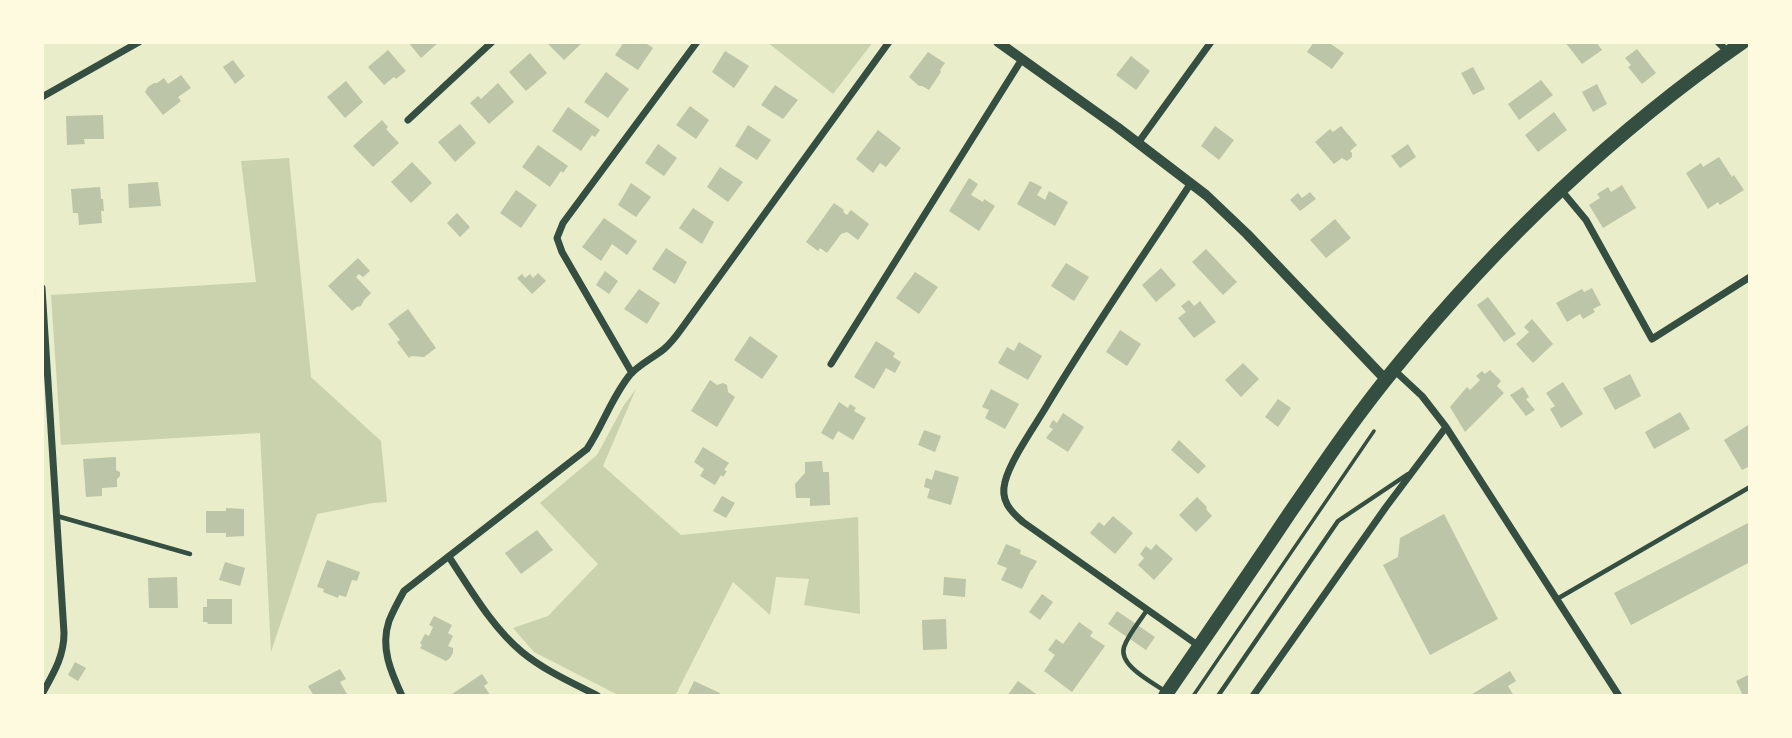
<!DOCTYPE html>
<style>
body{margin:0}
#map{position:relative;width:1792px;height:738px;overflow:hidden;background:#e9edc9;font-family:Barlow,sans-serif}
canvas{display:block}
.frame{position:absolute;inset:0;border:44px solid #fefae0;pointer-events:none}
</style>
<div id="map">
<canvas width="1792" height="738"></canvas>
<div class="frame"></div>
</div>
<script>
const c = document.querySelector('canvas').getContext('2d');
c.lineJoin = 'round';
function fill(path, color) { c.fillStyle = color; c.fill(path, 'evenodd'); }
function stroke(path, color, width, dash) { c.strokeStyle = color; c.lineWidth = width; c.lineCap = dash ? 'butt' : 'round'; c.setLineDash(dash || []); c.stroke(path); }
const green = new Path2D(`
 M767 42H873L833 94Z
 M289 158 311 377 381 441 387 502 373 503 317 514 271 652 260 433 61 445 51 295 256 282 241 161Z
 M636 389 603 466 681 535 858 517 860 614 804 605 809 579 776 577 770 615 733 582 675 696H620L534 652 513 628 548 616 598 564 540 503 597 455 624 405Z`);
const building = new Path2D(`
 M408 42H439L421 58Z
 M546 42H583L564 60Z
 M624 42H644L653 48 638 70 615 55Z
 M1314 42H1328L1344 53 1332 69 1307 52Z
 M1565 42H1596L1602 50 1582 64Z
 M1637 49 1656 73 1642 84 1628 67 1631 65 1625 58Z
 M388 50 406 71 396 79 394 77 384 85 368 67Z
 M725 51 749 66 734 88 712 72Z
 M928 52 945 63 940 70 941 72 929 90 922 86H919L909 77Z
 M530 53 547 73 526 91 509 72Z
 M1131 56 1150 71 1136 90 1116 75Z
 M233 60 245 76 235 84 223 67Z
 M1473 67 1485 89 1473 95 1461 73Z
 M606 72 629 89 608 118 584 102Z
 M181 75 191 88 178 97 181 101 163 115 145 92 148 87 154 83H157L164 78 168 84Z
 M1541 80 1553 95 1519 120 1508 104Z
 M346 81 363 102 345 118 327 97Z
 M498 83 514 102 489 124 470 103 478 96 481 99Z
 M1597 84 1607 104 1593 112 1582 92Z
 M775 85 798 100 783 119 761 105Z
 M690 106 709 120 696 139 676 125Z
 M568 107 600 130 595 137 592 135 581 151 552 131Z
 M1554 112 1567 130 1538 152 1525 135Z
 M103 115 104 139H84L85 144 67 145 66 116Z
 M382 120 388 127 386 129 399 143 373 167 353 146Z
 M460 124 476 143 455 162 438 142Z
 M748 125 771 140 757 160 735 146Z
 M1215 126 1234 140 1219 160 1201 146Z
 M1341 126 1357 145 1350 151 1352 153V157L1347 161 1342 158 1334 164 1315 142 1330 129 1333 132Z
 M878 130 901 148 886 167 880 163 873 173 856 159Z
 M658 144 677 158 664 176 645 163Z
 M1408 144 1416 157 1400 168 1391 156Z
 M538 145 568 166 563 173 561 171 550 187 522 167Z
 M1719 157 1732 177 1734 175 1744 190 1720 205 1718 202 1708 209 1686 173 1701 163 1703 167Z
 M412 162 432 183 411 203 391 182Z
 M720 167 743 182 728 202 707 187Z
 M969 178 978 184 971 195 983 202 984 199 995 206 979 231 949 211Z
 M1030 181 1042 187 1037 195 1045 200 1049 191 1068 202 1055 226 1017 204Z
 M156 182H158L161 206 129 208 128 184Z
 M631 183 651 197 636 217 618 205Z
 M1622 185 1636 208 1603 228 1589 205 1600 198 1597 194 1608 187 1611 192Z
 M100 187 101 199H103L104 211H101L102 223 79 225 78 213H73L71 189Z
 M516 190 537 205 521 228 500 213Z
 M1310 192 1316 199 1300 211 1290 200 1298 193 1302 198Z
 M834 203 844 210 843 212 847 215 851 210 869 224 858 240 847 232 841 234 827 253 820 248 818 251 806 242Z
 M693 208 714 222 702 244 679 228Z
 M457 213 470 227 460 237 447 223Z
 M604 218 637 241 627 255 612 244 601 261 582 247Z
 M1335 219 1351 238 1326 258 1310 240Z
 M666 248 687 262 675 284 652 269Z
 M1206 249 1237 282 1223 295 1192 262Z
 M358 258 370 271 363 277 359 274 356 277 371 293 364 300 361 306 357 307 352 311 328 286Z
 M1066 263 1089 277 1074 301 1051 286Z
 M1161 268 1176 285 1156 302 1142 285Z
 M605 271 618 281 609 294 596 285Z
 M915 272 938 287 919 314 896 298Z
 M538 273 546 281 532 294 517 278 522 274 525 278 530 274 533 278Z
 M1592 288 1601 305 1593 309 1595 312 1583 319 1580 314 1567 322 1556 303 1582 289 1584 292Z
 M639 289 660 303 647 324 624 309Z
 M1488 297 1516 334 1504 342 1477 305Z
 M1189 300 1194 306 1200 301 1216 322 1194 338 1178 318 1186 312 1181 306Z
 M408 309 436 348 424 357 411 356 409 358 397 342 400 340 388 324Z
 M1532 319 1553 344 1533 363 1516 344 1529 332 1524 327Z
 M1120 330 1141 344 1127 366 1106 352Z
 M750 336 778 356 762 379 734 360Z
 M876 341 895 353 893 357 901 362 895 373 886 368 874 389 854 377Z
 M1019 342 1042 356 1028 380 998 363 1007 347 1014 351Z
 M1243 363 1259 379 1241 397 1225 380Z
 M1490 370 1501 381 1497 386 1504 393 1465 432 1450 407 1467 387 1470 390 1480 380 1476 376 1482 371 1485 374Z
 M1630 374 1641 396 1615 410 1603 388Z
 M710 380 717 385 723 383 727 385 728 392 735 397 717 427 691 411Z
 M1563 382 1583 414 1561 428 1550 409 1555 406 1546 393Z
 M1523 387 1529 397 1526 399 1535 410 1526 416 1510 395Z
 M991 389 1019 404 1005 429 985 418 989 410 982 407Z
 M1278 399 1291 408 1278 427 1265 417Z
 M839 402 848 408 850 404 856 408 854 411 866 418 853 440 838 431 833 440 821 433Z
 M1680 412 1690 429 1654 449 1645 432Z
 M1063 413 1084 427 1068 452 1046 438 1053 429 1049 427 1053 420 1057 423Z
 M1750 424V466L1742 470 1724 440Z
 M924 430 941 436 935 452 918 445Z
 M1179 440 1206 466 1198 474 1171 450Z
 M703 447 729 463 724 470 727 471 723 477 721 475 715 485 700 476 704 469 694 462Z
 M116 457V470L120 472V476L117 479V487L102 488V496L86 497 83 459Z
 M822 461 823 472H829L830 505 810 506V498H796L795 484 805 473V462Z
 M935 470 959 477 951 505 927 498 930 489 924 487 926 478 932 480Z
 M722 496 735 503 726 518 713 511Z
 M1197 497 1207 507 1206 509 1212 516 1196 532 1179 515Z
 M226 508 244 509V536L226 537V533H206V511H226Z
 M1444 514 1498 619 1430 655 1383 565 1398 557 1400 538Z
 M1113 516 1133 533 1115 554 1090 533 1099 522 1104 526Z
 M1750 522V562L1631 625 1614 593Z
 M537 530 553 550 521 574 505 553Z
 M1006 544 1021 550 1020 554 1037 561 1032 570H1031L1022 589 1001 580 1007 568 997 564Z
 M1156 544 1173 559 1154 580 1138 565 1144 558 1140 554 1146 546 1151 550Z
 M327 560 360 572 357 581 352 580 346 597 339 595 338 598 323 592 324 589 317 587Z
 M225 562 245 568 240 586 219 580Z
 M177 577 178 608H149L148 578Z
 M944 577 966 579 965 597 943 595Z
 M1042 594 1053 602 1040 620 1029 612Z
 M207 599H232V624H208L207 622H203V607H207Z
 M1117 611 1155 637 1146 650 1108 624Z
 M434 616 452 625 448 633 453 636 448 646 453 648V653L450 658 446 661 420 648 422 645 420 643 425 634 429 636 433 627 429 625Z
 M946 619 947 649 923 650 922 620Z
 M1079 622 1093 632 1090 636 1105 646 1072 692 1044 671 1055 655 1048 650 1056 639 1063 644Z
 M75 662 86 668 78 681 68 675Z
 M340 669 346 679 340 682 348 696H314L308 686Z
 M1510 671 1516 681 1508 686 1514 696H1469Z
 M482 674 488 683 484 686 491 696H454L452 694Z
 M1750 674V696H1743L1736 681Z
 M694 681 720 693 718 696H687Z
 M1018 681 1039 696H1007Z`);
const path = new Path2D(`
 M1193 696 1374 431`);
const service = new Path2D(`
 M57 516 190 554
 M1557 599 1750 487
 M1147 610C1140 621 1128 635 1124 647 1118 666 1154 683 1166 692
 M1218 696 1338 521 1408 474`);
const minor = new Path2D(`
 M1718 42 1728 52
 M42 97 139 42
 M408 120 492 42
 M1138 143 1211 42
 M1191 183C1142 258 1091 331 1046 407 1034 427 1010 461 1005 482 1000 500 1010 511 1023 522L1199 646
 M1561 190 1586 220 1652 339 1750 277
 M42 288 64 633C64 657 53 674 42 694
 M831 364 1022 59
 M1394 370 1422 396 1446 427 1619 696
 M632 373 562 252 557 238 563 223 697 42
 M449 557C471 590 492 627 522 652 545 671 573 683 598 696
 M402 696C391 672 380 648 389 621 393 611 399 600 404 591L587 449C603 425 611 399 629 376 638 365 653 358 664 349 671 343 677 335 682 328L889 42
 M1253 696 1386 507 1446 427`);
const tertiary = new Path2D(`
 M998 42 1117 127 1206 195 1247 234 1386 380`);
const primary = new Path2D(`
 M1165 696C1206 636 1247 577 1287 517 1322 466 1357 414 1396 367 1496 244 1612 133 1743 42`);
fill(green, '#cad2ad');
fill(building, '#bcc5a7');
stroke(path, '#344e41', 3.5);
stroke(service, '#344e41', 4.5);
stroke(minor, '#344e41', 7);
stroke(tertiary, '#344e41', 10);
stroke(primary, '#344e41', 14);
</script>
